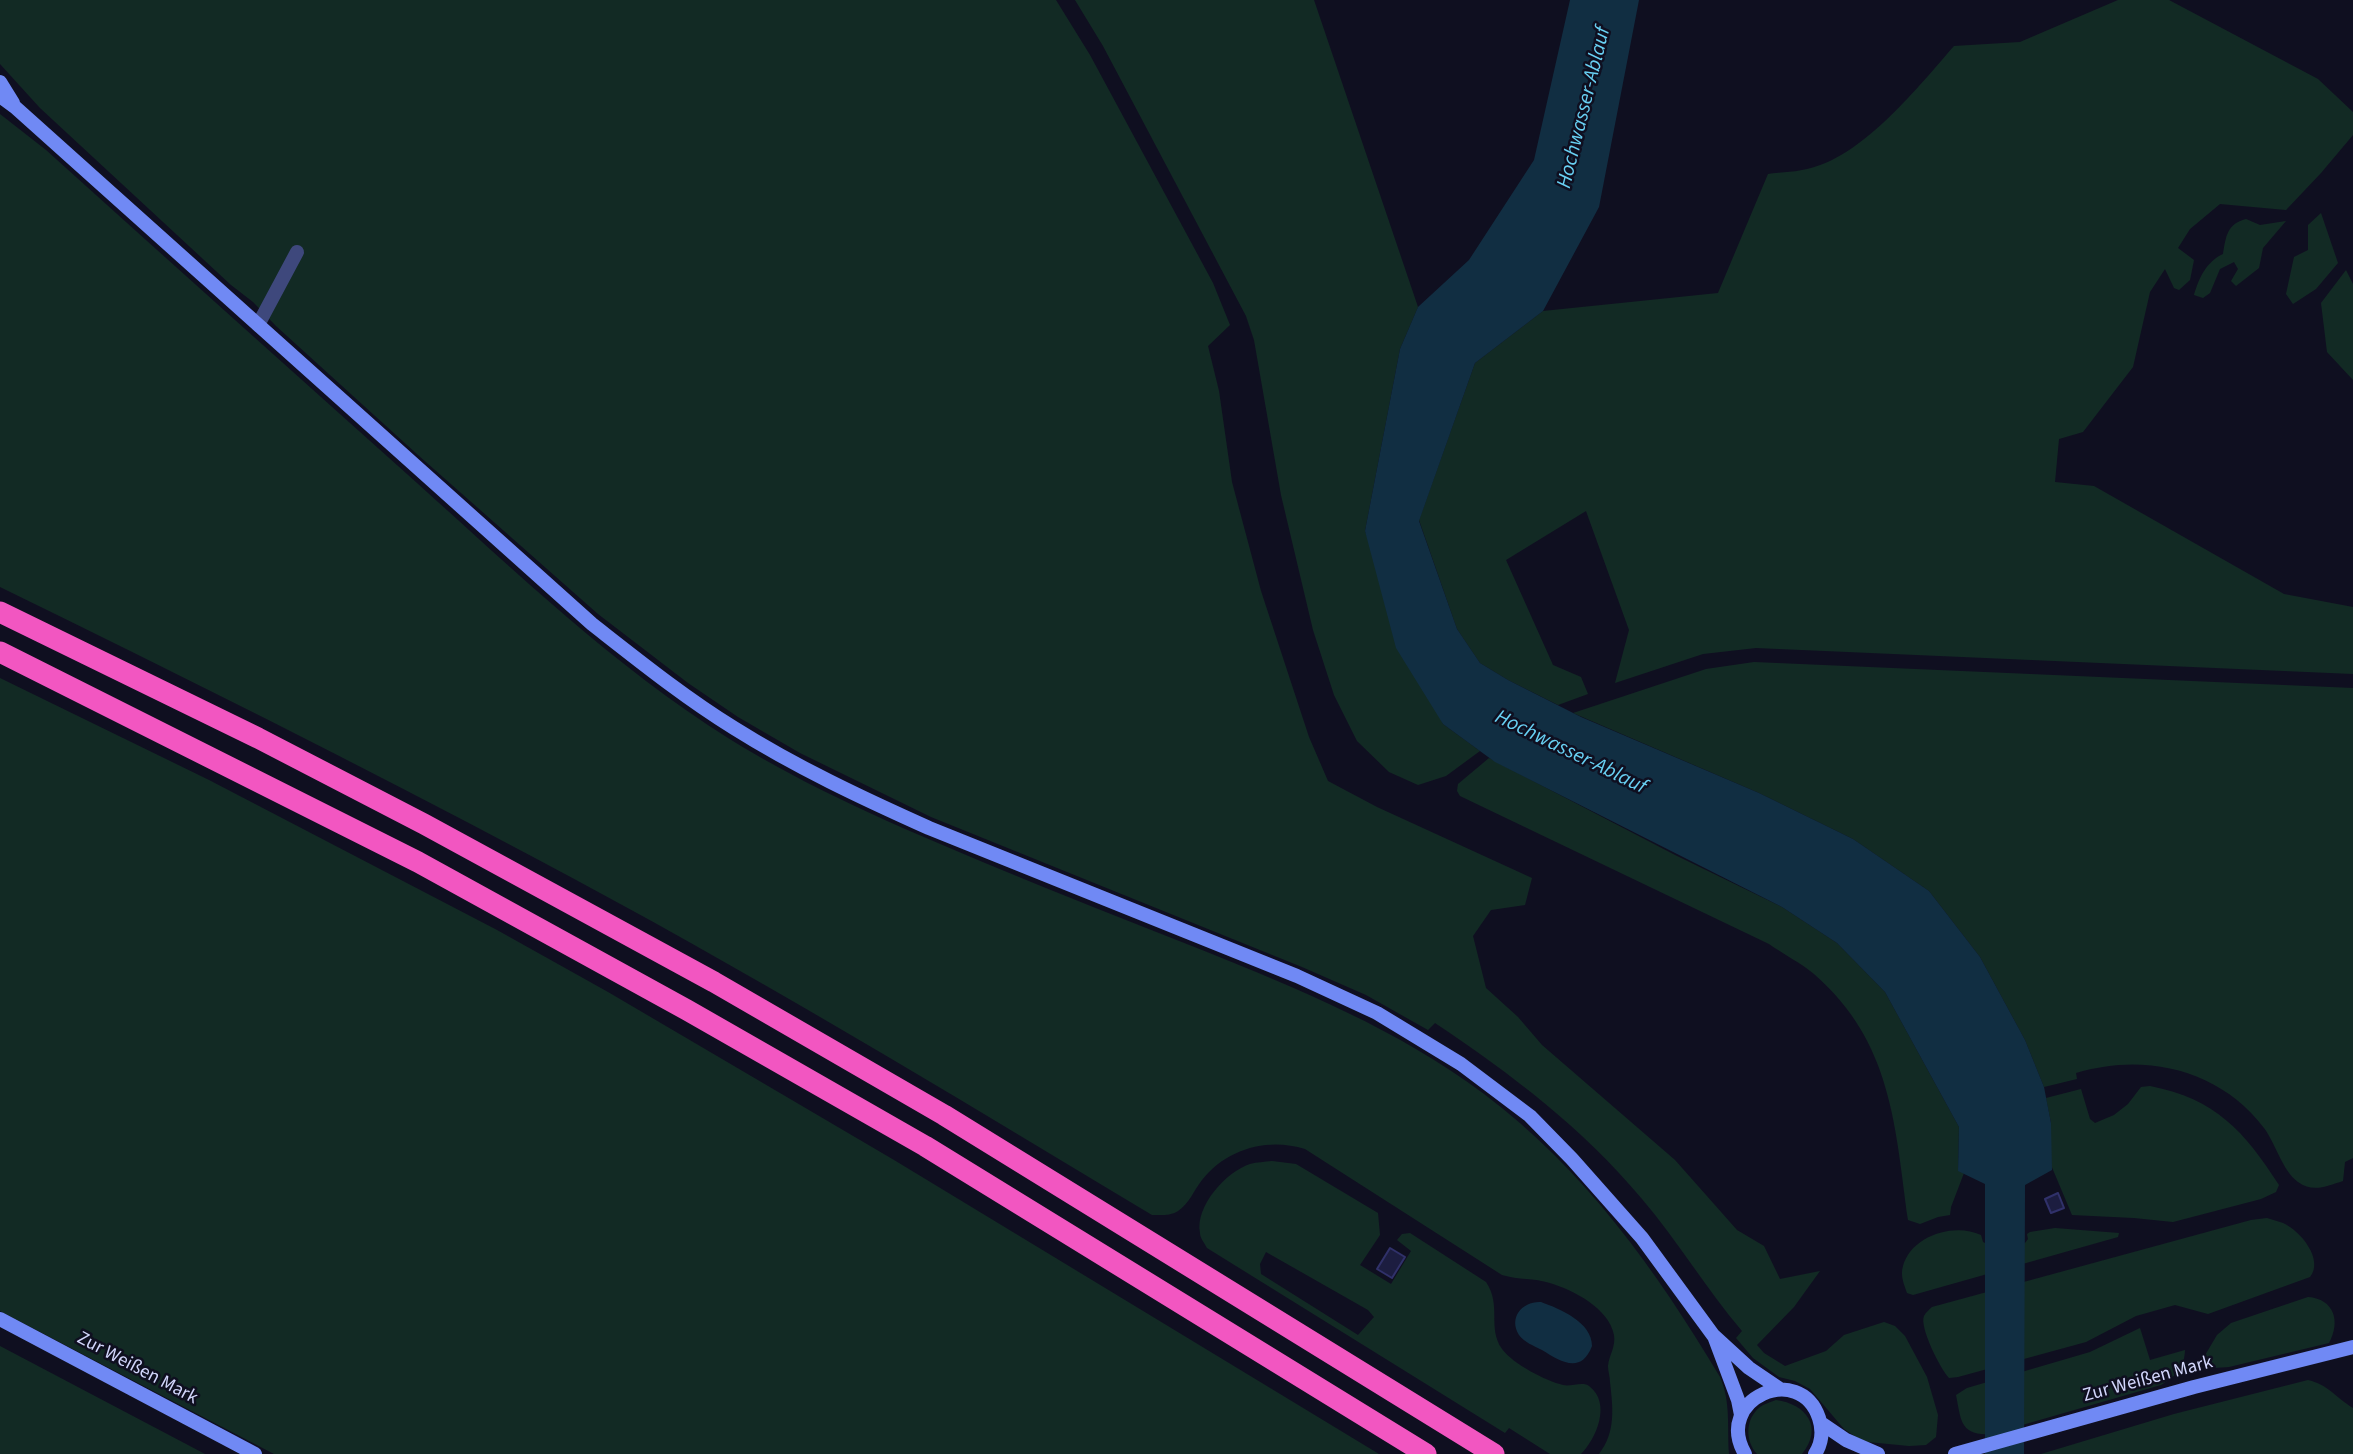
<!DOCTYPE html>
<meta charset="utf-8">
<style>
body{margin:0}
canvas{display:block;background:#0f0f20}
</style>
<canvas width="2353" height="1454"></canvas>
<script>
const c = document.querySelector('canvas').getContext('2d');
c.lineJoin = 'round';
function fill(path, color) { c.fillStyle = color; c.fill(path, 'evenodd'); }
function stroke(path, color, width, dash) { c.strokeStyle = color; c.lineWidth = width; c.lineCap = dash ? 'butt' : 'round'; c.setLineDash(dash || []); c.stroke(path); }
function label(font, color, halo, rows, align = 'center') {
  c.font = font + ' "Source Sans 3",sans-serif'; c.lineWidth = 5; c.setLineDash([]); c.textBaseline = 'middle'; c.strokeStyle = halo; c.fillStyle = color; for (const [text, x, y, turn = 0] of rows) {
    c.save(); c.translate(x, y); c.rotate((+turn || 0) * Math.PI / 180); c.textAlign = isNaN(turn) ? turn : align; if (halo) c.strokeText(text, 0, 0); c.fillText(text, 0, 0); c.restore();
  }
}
const green = new Path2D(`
 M0 0H1056L1090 55 1213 283 1230 325 1208 346 1219 391 1232 482 1261 591 1309 737 1328 781 1377 807 1532 878 1525 905 1491 910 1473 936 1486 988 1518 1017 1542 1045 1675 1160 1737 1230 1764 1246 1780 1279 1820 1271 1794 1307 1757 1345 1764 1353 1785 1366 1826 1351 1844 1335 1884 1322 1895 1326 1905 1336 1927 1377 1938 1415 1936 1437 1926 1445 1909 1446 1868 1442 1856 1437 1844 1429 1810 1389 1795 1381 1779 1377 1753 1358 1736 1338 1742 1331C1706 1289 1678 1241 1642 1199 1583 1128 1511 1074 1435 1023L1428 1030 1366 995 1302 967 931 817 800 753 738 717 688 683 598 614 418 455 276 326 253 302 231 285 40 108 0 64Z
 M1075 0H1314L1418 307 1400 349 1365 531 1443 724 1480 751 1446 776 1418 785 1389 772 1357 741 1334 695 1313 630 1281 495 1254 340 1246 316 1103 46Z
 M2118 0H2169L2318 79 2353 112V135L2321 173 2286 210 2220 204 2190 229 2178 248 2194 260 2190 280 2179 290 2174 288 2165 269 2150 292 2133 367 2083 432 2059 439 2055 482 2094 486 2284 594 2353 607V674L1756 648 1703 654 1615 683 1629 630 1586 511 1506 560 1553 665 1581 677 1588 694 1558 705 1508 680 1480 663 1457 629 1419 520 1475 363 1543 311 1718 293 1768 174C1782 172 1798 172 1811 168 1865 154 1919 86 1954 46L2020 42Z
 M0 114 46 150C169 261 293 372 417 483 517 573 614 666 728 738 810 789 897 826 985 863 1057 893 1129 921 1202 950 1301 990 1397 1029 1484 1094 1585 1170 1656 1270 1720 1377 1731 1402 1727 1427 1729 1454H1599C1616 1432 1613 1408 1610 1382 1610 1377 1608 1371 1608 1366 1609 1355 1616 1347 1614 1335 1609 1308 1573 1290 1550 1283 1534 1278 1519 1280 1502 1275L1305 1149C1268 1137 1226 1149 1202 1180 1194 1190 1189 1204 1178 1211 1170 1216 1161 1215 1152 1215 948 1092 745 969 535 858 359 764 180 675 0 587Z
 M2321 213 2338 263 2316 289 2293 304 2286 294 2294 257 2308 250V225Z
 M2246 219 2260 225 2286 221 2263 248 2259 268 2236 286 2231 281 2238 269 2234 262 2220 269 2210 293 2203 298 2194 295C2199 278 2206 262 2223 254 2226 236 2227 224 2246 219Z
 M2346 270 2353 284V380L2327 352 2321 303Z
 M1754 662 2353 688V1158L2345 1162 2343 1181C2327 1186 2313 1193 2298 1182 2282 1170 2276 1144 2264 1128 2220 1069 2144 1052 2076 1073L2077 1079 2044 1087 2025 1040 1980 957 1929 891 1853 839 1759 793 1573 713 1706 669Z
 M0 678 209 780 497 930 608 992 894 1160 1379 1454H274L0 1311Z
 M1489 758 1675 855 1782 907 1837 943 1885 992 1959 1127 1958 1170 1964 1173 1951 1207 1950 1215 1938 1217 1920 1224 1908 1220C1895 1125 1892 1042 1814 974 1801 963 1783 954 1769 944L1460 796 1457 791 1458 784Z
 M2150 1086C2216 1099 2244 1131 2279 1185L2276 1192 2261 1199 2173 1222 2134 1218 2072 1215 2051 1165V1123L2046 1098 2081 1089 2090 1119 2095 1123 2114 1115 2128 1104 2141 1087Z
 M1272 1161 1296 1164 1378 1213 1380 1235 1360 1265 1391 1284 1411 1251 1397 1240 1402 1234 1410 1233 1486 1282C1502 1306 1487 1327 1502 1349 1513 1364 1546 1381 1563 1385 1571 1387 1583 1381 1589 1386 1612 1403 1596 1439 1581 1454H1550L1509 1428 1505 1433 1207 1248C1205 1244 1200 1238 1200 1233 1195 1206 1226 1172 1250 1164 1257 1162 1265 1162 1272 1161ZM1266 1252 1368 1310 1374 1317 1358 1335 1261 1274 1260 1264Z
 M2267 1218C2272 1220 2278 1221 2283 1223 2301 1231 2324 1260 2310 1277L2208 1314 2175 1305 2136 1316 2086 1342 1958 1377 1949 1378C1941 1370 1919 1327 1924 1316 1926 1312 1929 1310 1932 1307L2251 1220Z
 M2055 1228 2119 1233 2118 1237 1913 1295 1907 1293C1904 1284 1900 1276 1903 1266 1911 1236 1954 1222 1981 1235L1983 1242 1987 1244 2025 1243 2028 1239 2027 1234 2030 1232Z
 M2308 1297C2334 1299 2341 1321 2329 1343L2229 1367 2214 1368 2205 1363 2204 1357 2217 1335 2231 1323Z
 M2140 1328 2150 1360 2185 1350C2184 1369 2177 1375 2161 1385L1991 1434C1960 1436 1961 1420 1956 1395L1967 1388 2090 1352Z
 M0 1346 205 1454H0Z
 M2308 1380C2329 1385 2335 1397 2353 1408V1454H2041L2174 1414Z
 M1776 1400C1806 1404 1824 1427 1802 1454H1757C1745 1441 1745 1419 1760 1407 1764 1404 1771 1402 1776 1400Z`);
const water = new Path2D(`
 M1570 0H1639L1599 207 1543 311 1475 363 1419 521 1457 629 1480 663 1508 680 1581 717 1759 793 1853 839 1929 891 1980 957 2025 1040 2044 1087 2051 1123 2052 1170 2025 1185 2024 1454H1985V1184L1958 1171 1959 1127 1885 992 1837 943 1782 907 1495 762 1443 724 1396 648 1365 531 1400 349 1418 307 1469 260 1534 160Z
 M1541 1302C1560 1309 1592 1322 1592 1346 1581 1375 1560 1361 1542 1350 1534 1346 1524 1342 1519 1335 1508 1317 1523 1301 1541 1302Z`);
const building = new Path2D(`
 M2058 1193 2064 1208 2051 1213 2045 1199Z
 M1390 1248 1405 1257 1392 1278 1377 1269Z`);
const street = new Path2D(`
 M258 325 297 252`);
const secondary = new Path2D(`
 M0 82 13 103
 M0 96 15 107 592 624C638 660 684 697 734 728 796 767 862 798 929 828L1297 976 1377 1013 1461 1064 1530 1116 1572 1159 1642 1238 1713 1335 1749 1368 1780 1389
 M0 1319 255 1454
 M1714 1336 1738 1400 1741 1415
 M1821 1423 1846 1440 1878 1454
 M1745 1454C1713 1399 1800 1361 1819 1418 1823 1430 1822 1443 1815 1454
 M1955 1454 2194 1387 2353 1347`);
const highway = new Path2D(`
 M0 612 258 738 424 824 714 982 944 1115 1494 1454
 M0 652 418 862 687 1010 925 1146 1426 1454`);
const streetNames = [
 ["Zur Weißen Mark",137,1369,28],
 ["Zur Weißen Mark",2148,1380,-15]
];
const waterNames = [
 ["Hochwasser-Ablauf",1585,108,-76],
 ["Hochwasser-Ablauf",1570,753,26]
];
fill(green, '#122a24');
fill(water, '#112e42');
fill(building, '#1c1d40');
stroke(building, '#30316a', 2);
stroke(street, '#3e487c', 14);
stroke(secondary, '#7089f4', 14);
stroke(highway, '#f256c1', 21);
label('19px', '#d2d6fb', '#0f0f20', streetNames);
label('italic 21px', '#68d0f3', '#0f0f20', waterNames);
</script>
